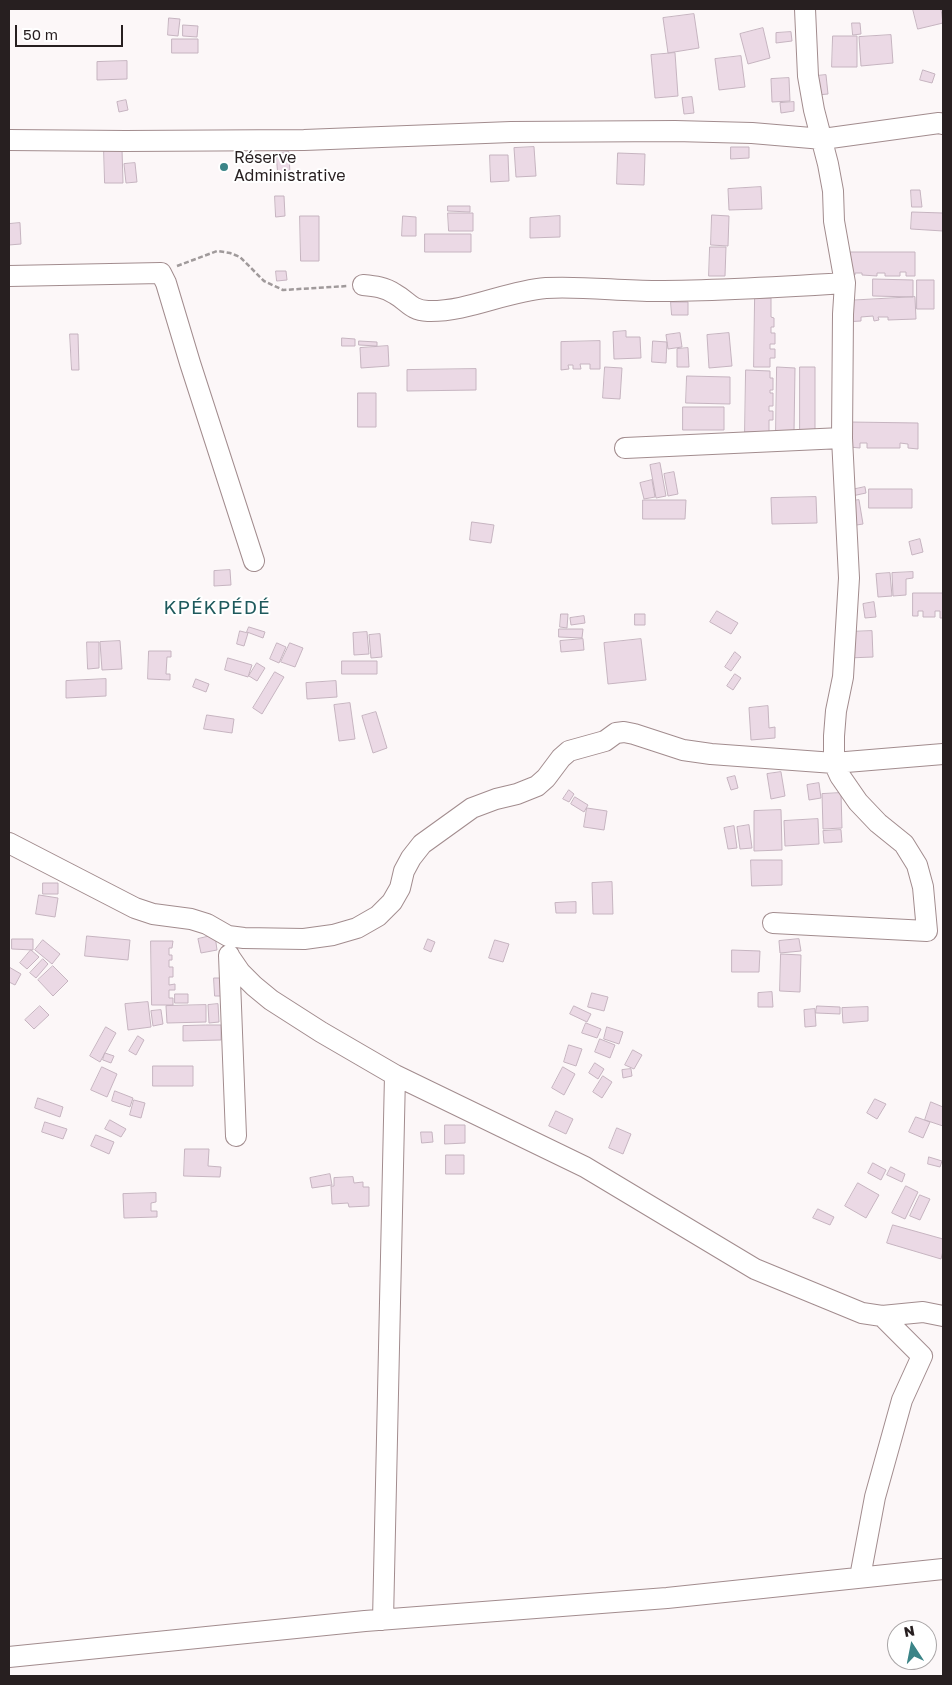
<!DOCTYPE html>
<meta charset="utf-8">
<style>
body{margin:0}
#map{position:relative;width:952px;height:1685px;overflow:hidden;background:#fcf7f8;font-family:"Golos Text",sans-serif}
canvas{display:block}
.frame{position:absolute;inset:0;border:10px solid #271f20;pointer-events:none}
.north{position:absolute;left:887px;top:1620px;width:50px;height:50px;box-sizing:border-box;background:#fff;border:1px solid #a9a5a6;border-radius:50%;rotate:349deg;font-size:14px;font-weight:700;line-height:20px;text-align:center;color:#271f20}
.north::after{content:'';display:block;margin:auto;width:18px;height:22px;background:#3b8487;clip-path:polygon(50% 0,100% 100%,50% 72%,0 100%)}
.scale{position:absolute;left:15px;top:25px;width:108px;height:22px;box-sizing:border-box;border:2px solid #271f20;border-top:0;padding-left:6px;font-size:15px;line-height:18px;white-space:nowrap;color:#271f20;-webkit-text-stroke:4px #fff;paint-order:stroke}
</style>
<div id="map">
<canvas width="952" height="1685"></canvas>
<div class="frame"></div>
<div class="north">N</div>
<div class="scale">50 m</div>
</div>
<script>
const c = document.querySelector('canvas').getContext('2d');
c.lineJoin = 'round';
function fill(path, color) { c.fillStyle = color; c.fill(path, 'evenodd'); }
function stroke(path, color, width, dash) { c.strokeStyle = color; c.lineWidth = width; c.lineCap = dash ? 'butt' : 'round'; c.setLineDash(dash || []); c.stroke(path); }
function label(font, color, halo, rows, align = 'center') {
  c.font = font + ' "Golos Text",sans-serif'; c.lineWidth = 4; c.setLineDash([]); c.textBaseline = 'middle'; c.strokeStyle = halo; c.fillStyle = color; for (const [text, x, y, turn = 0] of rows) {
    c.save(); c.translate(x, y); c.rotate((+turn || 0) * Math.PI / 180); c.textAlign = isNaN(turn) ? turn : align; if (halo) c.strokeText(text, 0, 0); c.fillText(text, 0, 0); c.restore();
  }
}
const building = new Path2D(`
 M913 9H941L943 23 918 29Z
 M694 14 699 48 668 53 663 18Z
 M169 18 180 19 178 36 168 35Z
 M852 23H860L861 34 853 35Z
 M183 25 198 26 197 37 183 36Z
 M763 28 770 58 748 64 740 34Z
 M791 32 792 41 776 43V33Z
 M891 35 893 63 861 66 859 37Z
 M833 36H857V67H832Z
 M172 39H198V53H172Z
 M675 53 678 96 655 98 651 55Z
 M741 56 745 87 719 90 715 59Z
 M127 61V79L97 80V62Z
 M923 70 935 74 932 83 920 80Z
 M826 75 828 94 817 95 816 76Z
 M789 78 790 101 772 102 771 79Z
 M692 97 694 113 684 114 682 98Z
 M126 100 128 110 119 112 117 102Z
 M794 102V111L781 113 780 103Z
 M534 147 536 176 516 177 514 148Z
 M731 147H749V158L731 159Z
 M104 149H122L123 183H105Z
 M289 152 290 175 278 177 276 153Z
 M618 153 645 154 644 185 617 184Z
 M490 155H508L509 181 491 182Z
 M135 163 137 182 126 183 124 164Z
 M761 187 762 209 729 210 728 189Z
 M911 190H920L922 207H912Z
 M275 196H284L285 216 276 217Z
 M448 206H470V212L448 211Z
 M912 212 943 213V231L911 229Z
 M448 213H473V231H449Z
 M712 215 729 216 728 246 711 245Z
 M300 216H319V261H301Z
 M403 216 416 217V236H402Z
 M560 216V237L530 238V218Z
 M20 223 21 244 9 245V224Z
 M425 234H471V252H425Z
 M710 247H726L725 276H709Z
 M848 252H915V276H906V272H900V276H885V273H877V276L862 275V273H855V275H848Z
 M276 271H286L287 280 277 281Z
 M873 279 913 280V297L873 296Z
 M917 280H934V309H917Z
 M915 297 916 319 888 320V317H878L879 320 874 321 873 316 861 317V321L844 322V301Z
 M755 298H771V317L774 318V327H771V333H775V344H770V349H775V358H770V367H754Z
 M671 302H688V315H672Z
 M626 331V337H640L641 358 614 359 613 332Z
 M680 333 682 347 668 349 666 335Z
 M729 333 732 366 709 368 707 335Z
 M70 334H78L79 370H72Z
 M342 338 355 339V346H342Z
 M359 341 377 342V346L359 345Z
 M600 341V369H590V364H580L581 369H573V365H568L569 369 561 370V342Z
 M653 341 667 342 666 363 652 362Z
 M388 346 389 366 361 368 360 348Z
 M688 348 689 367H677V349Z
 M605 367 622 368 620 399 603 398Z
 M777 367 795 368 794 433 776 432Z
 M800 367H815V434H800Z
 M476 369V390L407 391V370Z
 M746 370 770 371V378H773V390H770V393H773V406H769V411H773V420H769V432H745Z
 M687 376 730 377V404L686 403Z
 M358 393H376V427H358Z
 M683 407H724V430H683Z
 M849 422 918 423V449L908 448V444L900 443V448H867V443H860V448L849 447Z
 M660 463 666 496 656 498 650 465Z
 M674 472 678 494 668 496 664 474Z
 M652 480 655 497 644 499 640 483Z
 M865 487 866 493 852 496 851 490Z
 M869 489H912V508H869Z
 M816 497 817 523 772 524 771 498Z
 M643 500H686L685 519H643Z
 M859 500 863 524 850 526 846 502Z
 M472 522 494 525 491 543 470 540Z
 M920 539 923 552 912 555 909 542Z
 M230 570 231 585 214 586V571Z
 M913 572V578L906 579V595L893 596 892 573Z
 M890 573 892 596 878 597 876 574Z
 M913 593H943V618H940V611H935V617H923V611H918V616H913Z
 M874 602 876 617 865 618 863 604Z
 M717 611 738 623 731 634 710 622Z
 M561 614H568L567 628 560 627Z
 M635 614H645V625H635Z
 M584 616 585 623 571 625 570 618Z
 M249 627 265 632 263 638 247 632Z
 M559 629H583L582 638 559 637Z
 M240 631 248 633 244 646 237 644Z
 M872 631 873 657 848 658 847 632Z
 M367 632 369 654 354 655 353 633Z
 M380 634 382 657 371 658 369 635Z
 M583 639 584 650 561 652 560 641Z
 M641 639 646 680 608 684 604 643Z
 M120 641 122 669 102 670 100 642Z
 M87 642H99V668L88 669Z
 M277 643 286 647 279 663 270 659Z
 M290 643 303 648 295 667 281 662Z
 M149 651H171V657H167L166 674H170V680L148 679Z
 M735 652 741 657 731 671 725 667Z
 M228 658 252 665 248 677 225 670Z
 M342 661H377V674H342Z
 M257 663 265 668 257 681 249 676Z
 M275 672 284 677 262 714 253 708Z
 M735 674 741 678 733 690 727 686Z
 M106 679V696L66 698V681Z
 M196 679 209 684 206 692 193 687Z
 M336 681 337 697 307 699 306 683Z
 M350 703 355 739 339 741 334 705Z
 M768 706 769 728 775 727V738L751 740 749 708Z
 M376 712 387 748 373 753 362 716Z
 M207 715 234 719 232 733 204 729Z
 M781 772 785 796 771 799 767 774Z
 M735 776 738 788 731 790 727 778Z
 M819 783 821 798 809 800 807 785Z
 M569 790 574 794 569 802 563 799Z
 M841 793 842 828 823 829 822 794Z
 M575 797 588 805 584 812 571 804Z
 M587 808 607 811 604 830 584 827Z
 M781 810 782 850 754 851V811Z
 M818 819 819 844 785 846 784 821Z
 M749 825 752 848 740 849 737 827Z
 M734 826 737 848 728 849 724 828Z
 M841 830 842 842 824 843 823 831Z
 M751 860H782V885L752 886Z
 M612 882 613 914H593L592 883Z
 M43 883H58V894H43Z
 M39 895 58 898 55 917 36 914Z
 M576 902V913H556L555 903Z
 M215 935 217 950 201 953 198 939Z
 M87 936 130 940 128 960 85 956Z
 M12 939H33V950L12 949Z
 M428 939 435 942 431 952 424 949Z
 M799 939 801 951 780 953 779 941Z
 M43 940 60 954 52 964 35 950Z
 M495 940 509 944 503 962 489 958Z
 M151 941H173L172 948H169V955H172V960H169V967H173V977H169V985L175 984V990H169V998H173V1005H152Z
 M31 950 39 957 27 969 20 963Z
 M732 950 760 951 759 972H732Z
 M781 954 801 955 800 992 780 991Z
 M43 959 48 964 36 978 30 973Z
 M53 966 68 981 53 996 38 980Z
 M9 967 21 974 15 985 9 982Z
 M214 978H222L223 996H215Z
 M772 992 773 1007H758V993Z
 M592 993 608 997 604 1011 588 1007Z
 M175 994H188V1003H175Z
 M148 1002 151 1027 128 1030 125 1004Z
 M218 1004 219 1022 209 1023 208 1005Z
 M206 1005V1022L167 1023 166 1006Z
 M40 1006 49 1015 34 1029 25 1020Z
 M574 1006 591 1014 587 1022 570 1014Z
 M817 1006 840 1007V1014L816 1013Z
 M868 1007V1021L843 1023 842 1008Z
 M815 1009 816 1026 805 1027 804 1010Z
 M161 1010 163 1024 153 1026 151 1011Z
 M586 1023 601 1029 597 1038 582 1033Z
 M206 1025H221V1040L183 1041V1026Z
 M106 1027 116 1033 100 1062 90 1056Z
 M607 1027 623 1032 619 1044 604 1039Z
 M138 1036 144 1040 136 1055 129 1051Z
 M600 1039 615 1045 610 1058 595 1052Z
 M569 1045 582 1049 576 1066 564 1062Z
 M633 1050 642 1055 634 1069 625 1065Z
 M105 1053 114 1056 111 1063 103 1060Z
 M595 1063 604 1069 598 1079 589 1073Z
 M153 1066H193V1086H153Z
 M102 1067 117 1074 107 1097 91 1090Z
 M563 1067 575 1074 564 1095 552 1088Z
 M631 1069 632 1076 623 1078 622 1070Z
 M603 1076 612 1082 602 1098 593 1092Z
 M115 1091 133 1098 130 1107 112 1101Z
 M38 1098 63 1107 60 1117 35 1108Z
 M875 1099 886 1104 877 1119 867 1113Z
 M134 1100 145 1103 141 1118 130 1115Z
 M931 1102 943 1107V1126L925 1120Z
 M556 1111 573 1119 566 1134 549 1126Z
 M916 1117 930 1122 923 1138 909 1132Z
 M110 1120 126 1129 121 1137 105 1129Z
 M45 1122 67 1129 63 1139 42 1132Z
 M445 1125H465V1143L445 1144Z
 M617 1128 631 1134 623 1154 609 1148Z
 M421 1132H432L433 1142 422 1143Z
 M96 1135 114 1142 109 1154 91 1146Z
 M185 1149H209L208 1166 221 1167 220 1177 184 1176Z
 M446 1155H464V1174H446Z
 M929 1157 942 1161 940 1167 928 1164Z
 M873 1163 886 1170 881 1180 868 1173Z
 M891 1167 905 1174 902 1182 887 1175Z
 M330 1174 332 1185 312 1188 310 1178Z
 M353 1177 354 1183 363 1182V1187H369V1206L349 1207 348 1203 332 1204 331 1186H334V1178Z
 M858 1183 879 1195 866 1218 845 1206Z
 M906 1186 918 1192 905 1219 892 1213Z
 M156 1193V1202L151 1203V1211H157V1217L124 1218 123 1194Z
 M920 1195 930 1199 920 1220 910 1216Z
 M818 1209 834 1217 830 1225 813 1218Z
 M893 1225 943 1239V1251L941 1259 887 1243Z`);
const path = new Path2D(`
 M177 266 217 251 230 253 240 257 264 281 283 290 348 286`);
const minor = new Path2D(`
 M9 140 125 141 304 140 511 132 675 131 752 133 823 139 939 123 943 124
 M9 276 161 273 166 283 190 363 254 561
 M363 285C374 286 385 287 395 294 408 301 410 310 428 311 468 312 506 291 546 288 583 286 619 291 656 291 719 291 782 287 845 283
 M625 448 842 438
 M9 843 135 908 153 914 191 919 207 924 228 936 244 938 304 939 333 935 357 928 378 916 392 902 400 888 404 871 411 858 422 844 472 808 496 799 517 794 537 786 546 778 561 758 569 751 605 741 616 733 624 732 634 734 683 750 711 754 834 763 943 754
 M773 923 927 931 923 887 917 865 904 844 878 823 858 802 840 776 834 763V736L836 711 843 677 849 578 842 438 843 314 845 283 834 221 833 191 828 164 814 110 808 76 805 9
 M229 955 236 1136
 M229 956 240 972 254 986 271 1000 321 1032 395 1075 585 1167 755 1269 862 1313 882 1316 923 1312 943 1316
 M860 1577 875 1497 902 1400 922 1356 882 1316
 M383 1620 395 1075
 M9 1657 365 1621 667 1598 943 1569`);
const markers = [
 [224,167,5,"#3b8487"]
];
const poiNames = [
 ["Réserve",234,158],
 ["Administrative",234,176]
];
const quarterNames = [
 ["KPÉKPÉDÉ",217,608]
];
fill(building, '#ebd9e5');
stroke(building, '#c6b4c0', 1);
stroke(minor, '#a28c8e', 22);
stroke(path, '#a09a9b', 2.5, [5, 2.5]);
stroke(minor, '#fff', 20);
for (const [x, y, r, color] of markers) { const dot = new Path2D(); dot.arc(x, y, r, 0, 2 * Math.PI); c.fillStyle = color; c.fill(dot); stroke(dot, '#fff', 2); }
label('16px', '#271f20', '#fff', poiNames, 'left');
c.letterSpacing = '1px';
label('19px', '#1f5a5d', '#fff', quarterNames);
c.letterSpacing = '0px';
</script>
